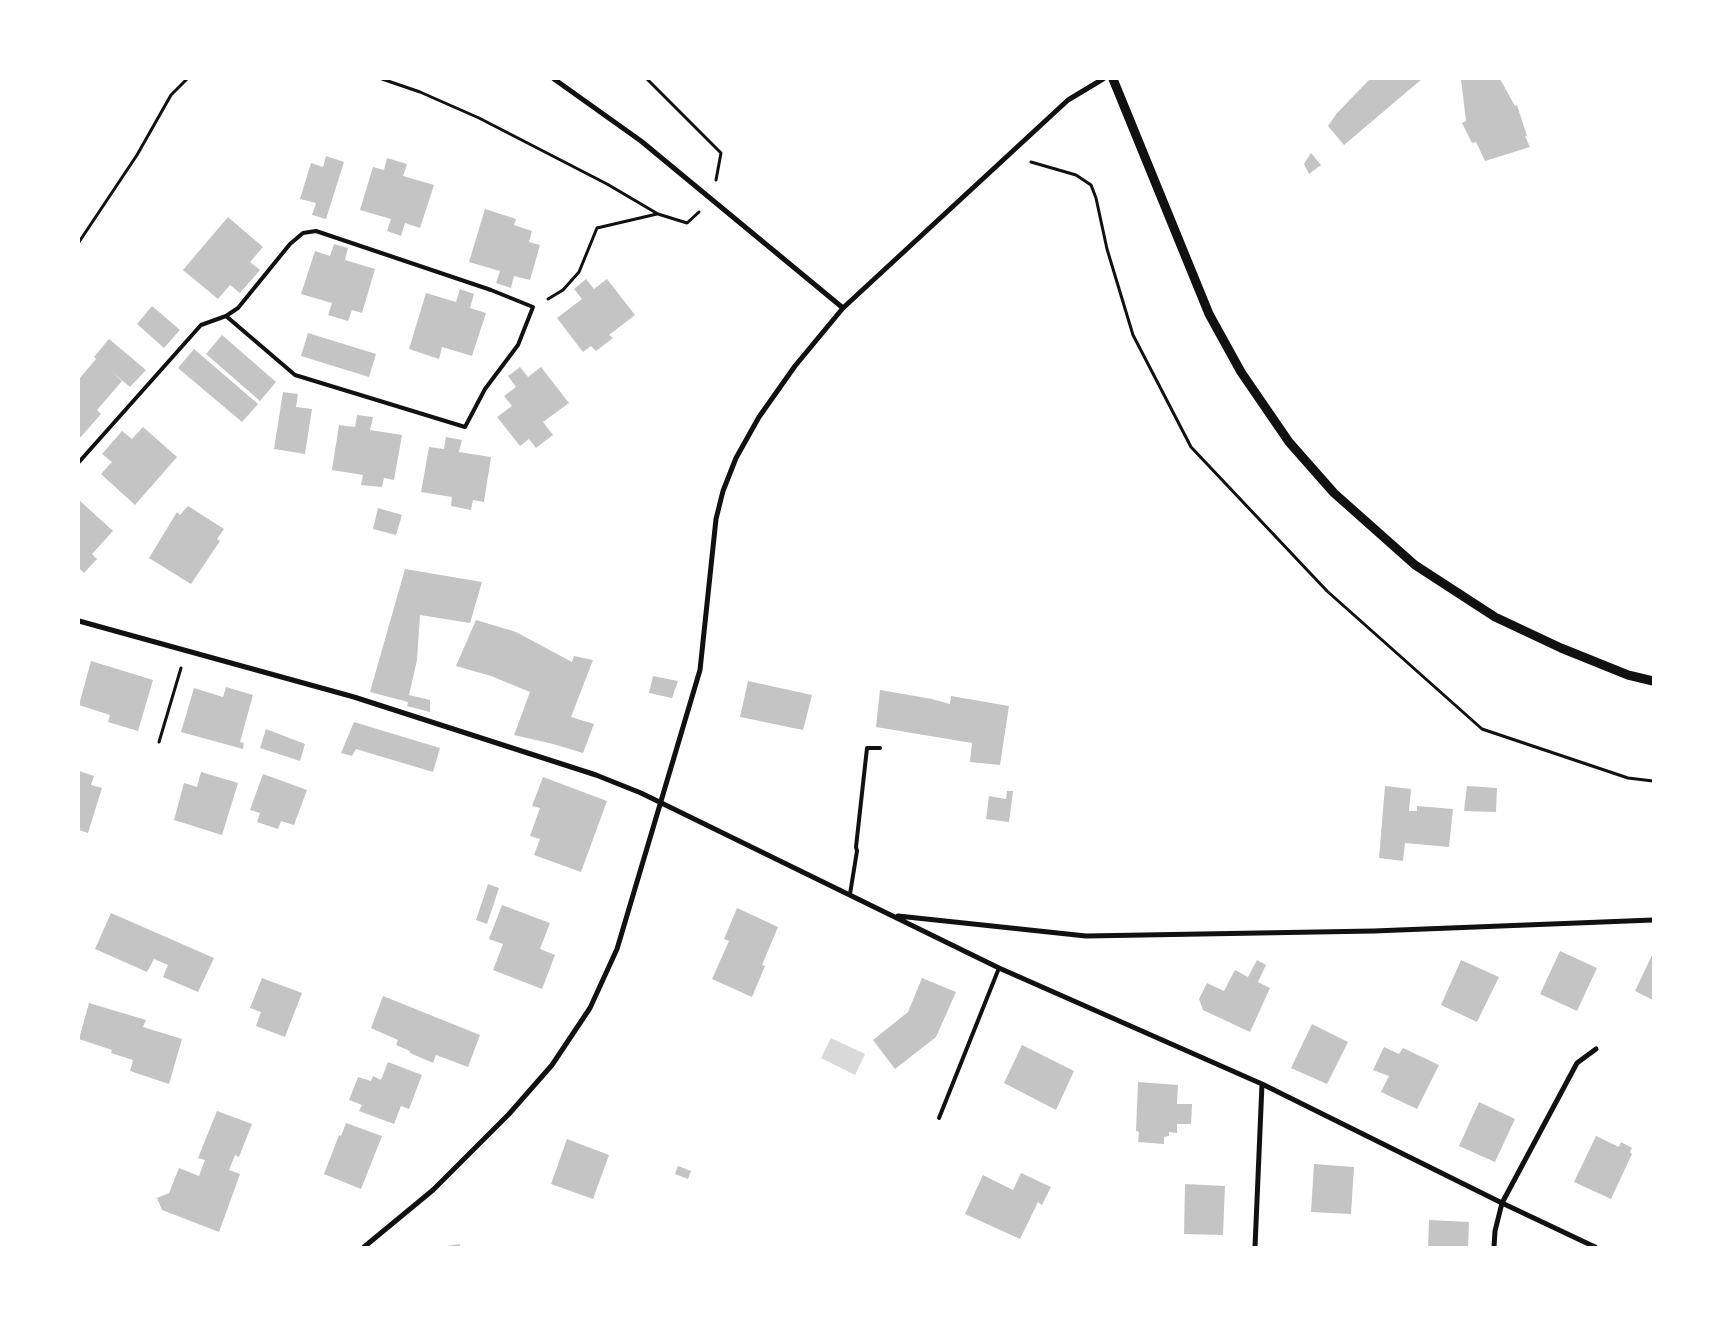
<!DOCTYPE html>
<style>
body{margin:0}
#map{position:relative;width:1732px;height:1326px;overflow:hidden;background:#fff;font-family:"Fira Sans",sans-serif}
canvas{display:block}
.frame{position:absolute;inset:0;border:80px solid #fff;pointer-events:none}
</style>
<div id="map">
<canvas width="1732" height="1326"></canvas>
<div class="frame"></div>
</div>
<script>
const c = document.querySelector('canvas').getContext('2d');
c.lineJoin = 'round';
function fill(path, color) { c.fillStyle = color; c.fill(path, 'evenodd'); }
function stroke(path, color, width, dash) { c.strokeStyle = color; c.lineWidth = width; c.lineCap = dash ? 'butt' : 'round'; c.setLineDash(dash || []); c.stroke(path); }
const water = new Path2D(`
 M831 1038 865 1054 855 1075 821 1058Z`);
const building = new Path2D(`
 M1370 79H1422L1344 145 1328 126 1337 113Z
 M1461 79H1500L1515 106 1517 105 1527 136H1525L1530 147 1485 161 1476 142 1472 143 1462 123 1466 121Z
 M1311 153 1321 165 1309 174 1304 164Z
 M326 156 344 162 326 219 312 215 316 203 300 199 311 163 323 167Z
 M387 158 407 164 403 176 434 185 420 228 405 223 401 236 387 231 391 219 360 210 373 167 384 170Z
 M485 209 516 219 514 225 532 231 529 242 540 245 530 280 514 276 511 288 496 283 500 271 469 262Z
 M228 217 263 247 250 262 260 270 240 293 230 285 218 299 183 270Z
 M334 244 348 248 345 260 375 269 362 313 352 310 348 321 328 315 332 303 301 294 315 251 330 256Z
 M586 279 594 289 607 279 635 315 609 335 613 338 596 351 591 346 583 352 557 318 582 299 574 289Z
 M460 289 474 294 470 308 486 313 472 356 442 347 439 359 409 349 426 293 456 302Z
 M152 306 180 330 164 348 137 324Z
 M308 333 376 354 369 377 301 356Z
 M222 335 276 382 260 401 206 354Z
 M109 339 146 370 130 387 111 371 122 381 97 410 101 414 79 439V379L96 359 94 357Z
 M194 349 258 404 242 422 178 368Z
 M520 367 528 377 541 367 569 403 543 422 553 435 536 448 529 439 520 446 497 417 512 406 504 396 516 387 508 376Z
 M283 392 298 394 296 407 312 409 305 454 274 449Z
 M357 415 373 417 370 430 402 435 394 480 384 478 382 487 361 485 363 475 332 470 339 425 355 427Z
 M143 427 177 457 135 505 101 474 112 462 102 454 122 431 132 439Z
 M446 437 462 440 459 452 491 457 484 502 473 500 471 510 451 506 452 497 421 492 429 447 444 449Z
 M79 500 113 531 92 554 97 559 84 573 79 568Z
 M188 506 224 529 217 539 220 541 191 584 149 558 177 512 180 515Z
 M378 508 402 515 396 535 373 529Z
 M405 569 482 582 470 623 420 615 417 660 409 695 430 700V712L407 706 408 702 370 692Z
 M476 620 516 632 572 662 574 656 593 660 571 717 594 724 583 753 553 744 514 735 530 692 491 676 456 666Z
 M91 661 153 680 138 731 108 722 110 715 79 705Z
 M653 676 678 681 672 698 649 693Z
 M748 681 812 695 803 730 740 717Z
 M226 687 253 695 240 742 244 743 243 749 181 732 194 688 223 697Z
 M880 690 932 699 950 704 951 696 1009 706 1000 765 970 762 972 743 876 727Z
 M354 722 440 748 433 772 356 749 352 756 341 753Z
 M266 729 305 744 300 761 260 748Z
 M79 771 94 776 91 785 102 788 88 833 79 830Z
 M201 772 238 783 222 835 174 820 184 783 197 787Z
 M263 774 307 790 294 825 281 821 278 829 257 822 260 813 250 810Z
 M543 777 607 801 581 872 534 855 540 839 530 836 540 808 532 806Z
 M1385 786 1411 789 1409 811H1417V806L1453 809 1449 847 1405 843 1403 861 1379 858Z
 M1467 786 1497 788 1496 812 1464 811Z
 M1007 791H1013L1009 822 986 819 989 796 1006 799Z
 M488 884 499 888 487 924 476 920Z
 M502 905 550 923 540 949 555 955 542 989 493 970 503 944 489 939Z
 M737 908 778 927 762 965 765 966 752 997 712 979 729 941 724 939Z
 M111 913 214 958 198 992 163 977 168 965 154 959 147 972 95 949Z
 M1560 951 1597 968 1577 1011 1540 994Z
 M1653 953V1000L1635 991Z
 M1257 960 1266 965 1258 982 1270 988 1250 1032 1203 1010 1199 999 1207 983 1224 991 1235 970 1248 977Z
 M1461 960 1499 977 1477 1022 1441 1005Z
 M262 978 302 993 285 1037 256 1026 261 1012 250 1008Z
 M922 978 956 992 936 1037 895 1069 873 1040 908 1012Z
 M383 996 480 1035 468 1067 436 1055 433 1063 410 1053V1051L396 1045 398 1040 371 1028Z
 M89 1003 146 1020 143 1027 182 1039 169 1084 130 1071 133 1060 111 1053 112 1050 79 1039Z
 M1312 1024 1348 1042 1327 1084 1291 1068Z
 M1022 1045 1074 1071 1056 1110 1004 1083Z
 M1384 1047 1399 1054 1403 1048 1439 1065 1417 1109 1381 1092 1389 1076 1373 1070Z
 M388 1062 422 1075 409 1109 401 1106 394 1124 359 1111 362 1105 349 1100 358 1077 371 1081 373 1076 381 1080Z
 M1138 1082 1178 1085 1177 1104H1192L1191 1124H1177V1133L1169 1132V1136L1164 1137V1144L1138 1142 1139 1132 1136 1131Z
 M1479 1102 1515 1119 1495 1162 1459 1146Z
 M217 1111 252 1124 239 1157 235 1155 229 1170 240 1174 219 1232 162 1210 157 1198 169 1193 179 1168 199 1176 205 1160 198 1158Z
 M346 1123 382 1136 361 1189 324 1174 339 1135 341 1136Z
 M1596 1136 1619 1147 1621 1142 1632 1148 1630 1152 1632 1154 1611 1199 1574 1182Z
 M567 1139 609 1155 593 1199 551 1184Z
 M1314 1164 1354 1167 1351 1214 1311 1212Z
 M678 1166 691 1171 688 1179 675 1174Z
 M1021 1173 1051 1187 1042 1205 1038 1202 1020 1239 965 1214 983 1175 1013 1190Z
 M1185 1184 1225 1186 1223 1235 1184 1234Z
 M1429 1220 1469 1222 1468 1247H1428Z
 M460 1244V1247H446V1246Z`);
const path = new Path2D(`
 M382 79 420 92 479 118 607 184 658 214 687 223 699 212
 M647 79 721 153 716 180
 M1031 162 1076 175 1091 185 1096 198 1107 249 1133 335 1191 447 1327 591 1482 729 1628 778 1653 781
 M79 242 137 155 171 95 187 79
 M548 299 563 290 579 272 597 228 657 214
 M159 742 181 668`);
const service = new Path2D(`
 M79 462 201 325 226 316 238 308 290 244 303 233 316 231 491 290 533 307 518 345 485 389 465 427 295 375 226 316
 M850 894 857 851 856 847 867 748H880
 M939 1118 999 968`);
const minor = new Path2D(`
 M554 79 641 141 843 308
 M79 621 354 697 596 775 641 793 999 968 1262 1084 1502 1203 1595 1247
 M898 916 1086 936 1374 931 1653 920
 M364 1247 433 1190 509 1114 552 1065 590 1008 617 949 700 670 716 519 723 491 736 458 759 417 795 366 843 308 1068 100 1103 79
 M1255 1247 1262 1084
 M1494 1247 1495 1231 1502 1203 1577 1063 1596 1049`);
const tertiary = new Path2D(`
 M1113 79 1209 314 1241 372 1289 442 1334 493 1415 565 1495 617 1561 648 1628 675 1653 681`);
fill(water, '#d9d9d9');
fill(building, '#c4c4c4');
stroke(path, '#111', 3);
stroke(service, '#111', 4);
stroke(minor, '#111', 5);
stroke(tertiary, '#111', 9);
</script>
